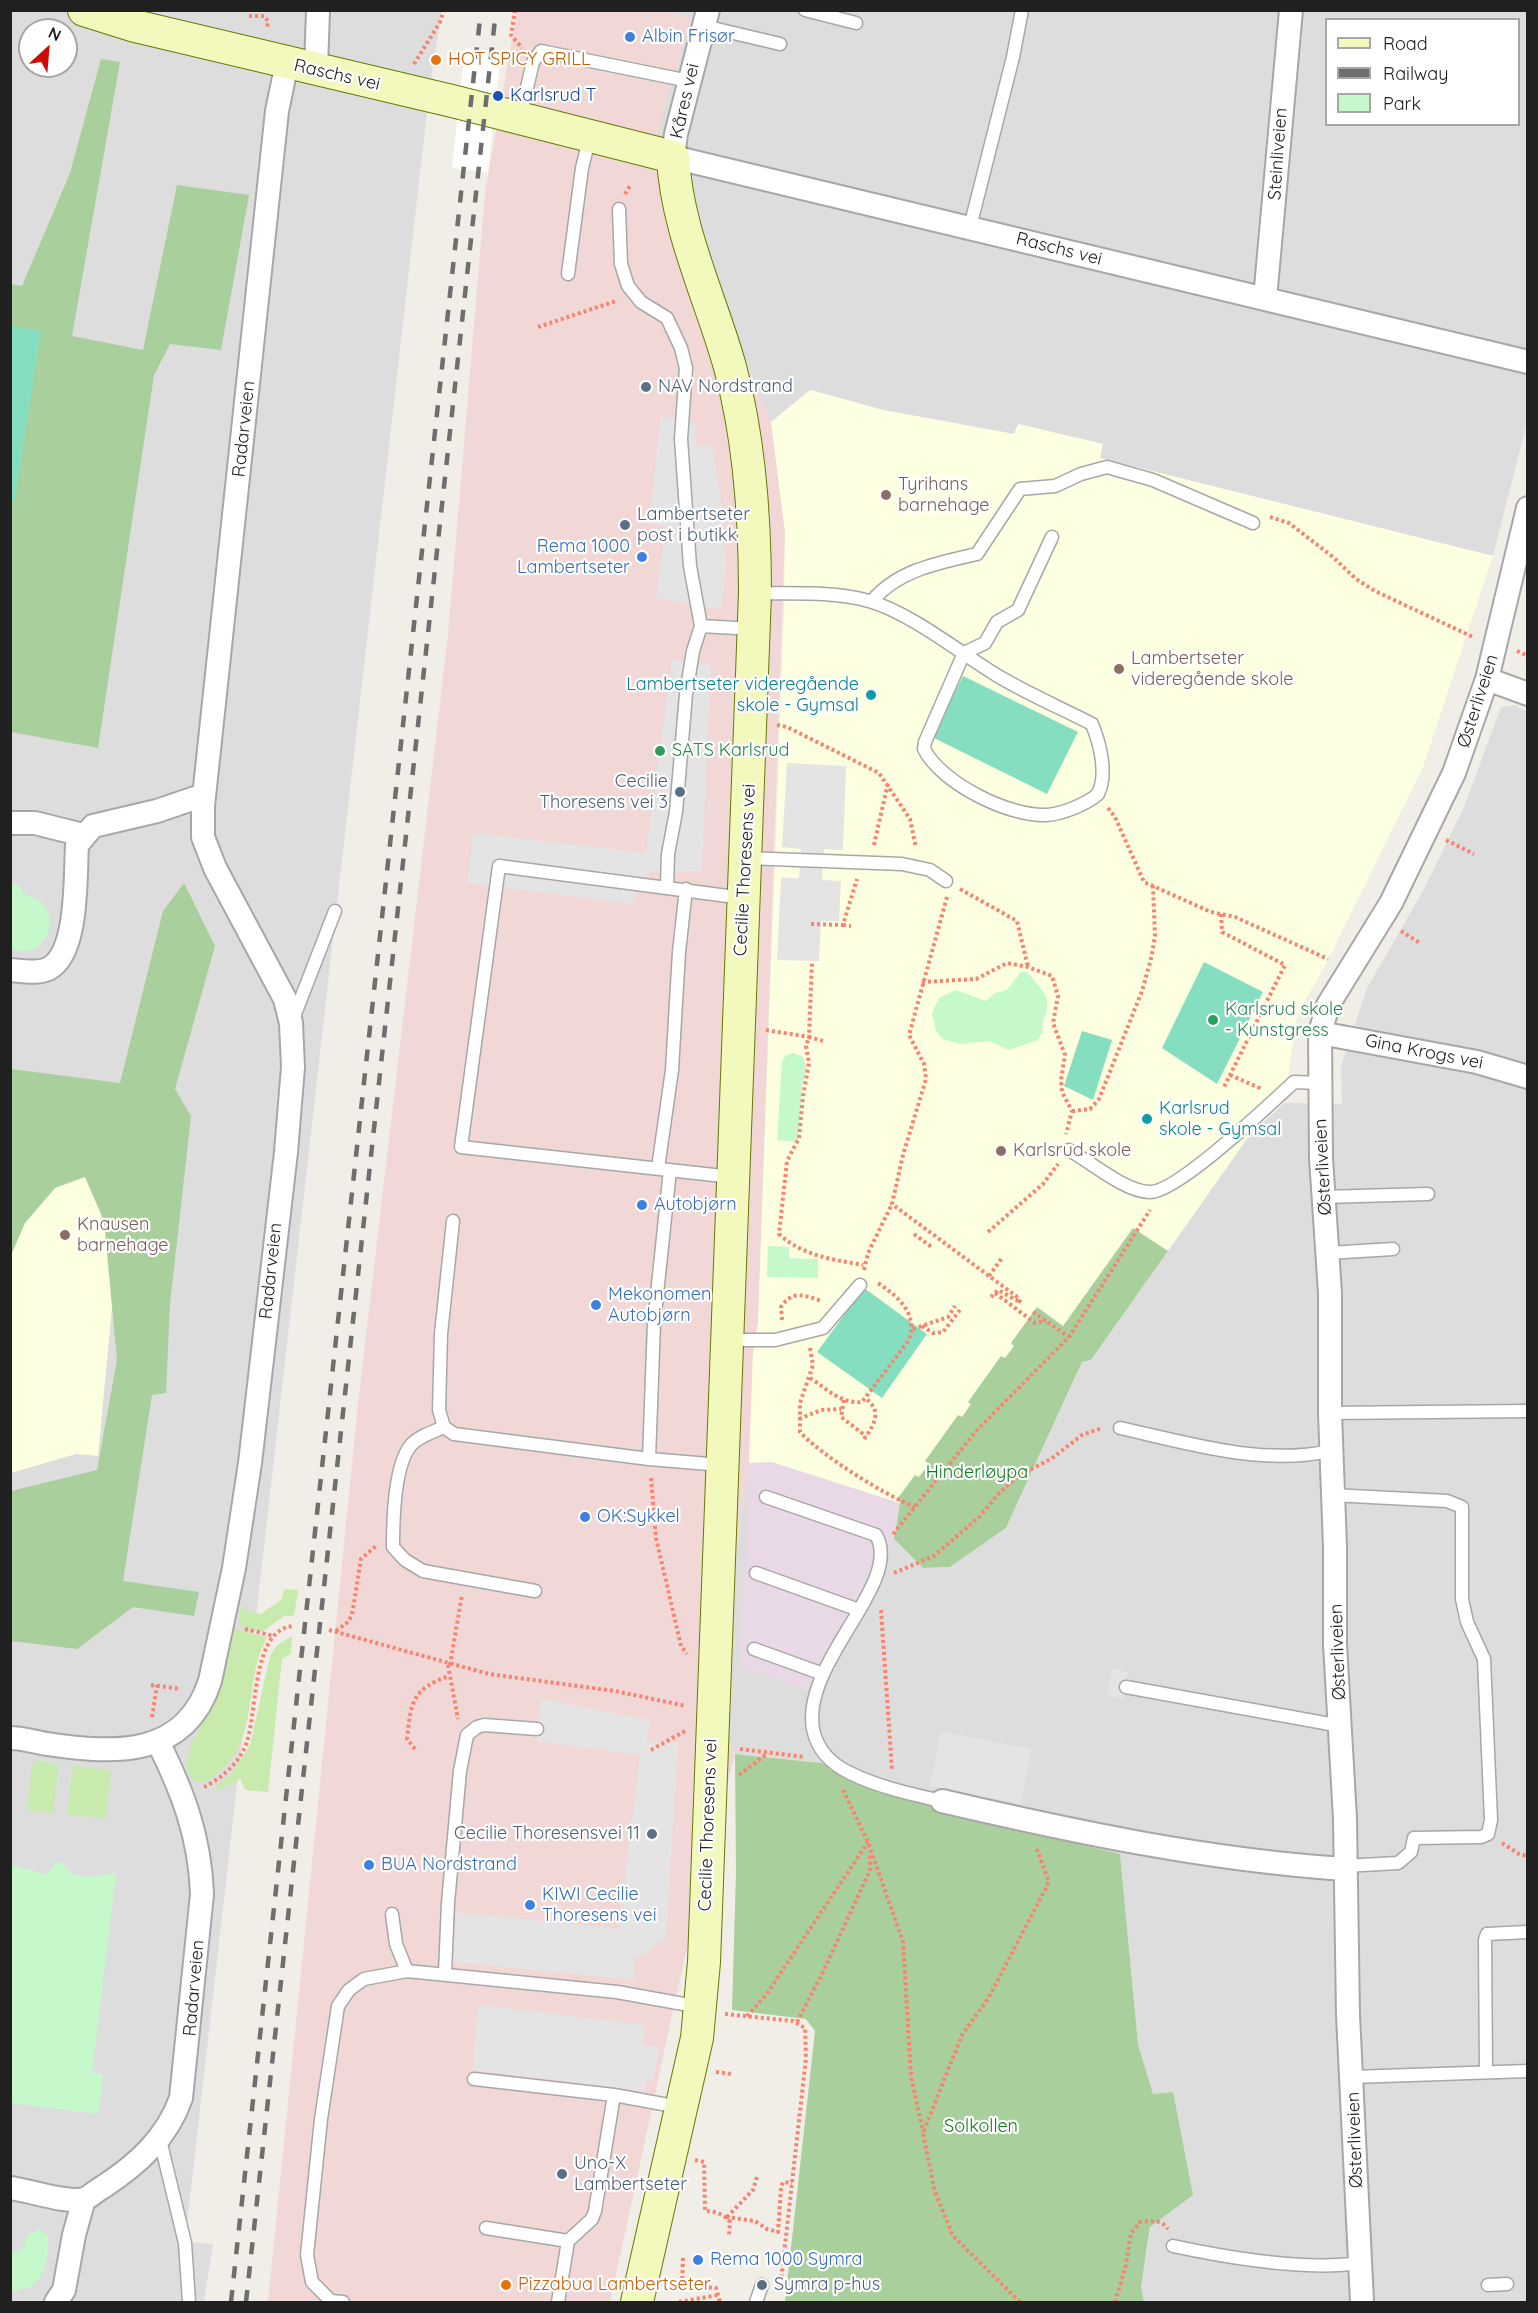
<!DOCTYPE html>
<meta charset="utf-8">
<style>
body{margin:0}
#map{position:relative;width:1538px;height:2313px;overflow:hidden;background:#f0eee7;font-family:Quicksand,sans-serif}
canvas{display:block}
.frame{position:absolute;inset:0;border:12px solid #202020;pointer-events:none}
.legend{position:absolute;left:1325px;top:18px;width:195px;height:108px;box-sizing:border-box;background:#fff;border:2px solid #a6a6a6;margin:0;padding:8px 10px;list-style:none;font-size:18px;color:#202020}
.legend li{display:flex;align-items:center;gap:12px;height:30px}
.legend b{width:30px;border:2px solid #a6a6a6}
.north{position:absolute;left:18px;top:18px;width:60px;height:60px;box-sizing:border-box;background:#fff;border:2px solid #a6a6a6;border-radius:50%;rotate:26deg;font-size:16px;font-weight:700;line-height:24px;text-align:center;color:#202020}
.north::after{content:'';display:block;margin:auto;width:21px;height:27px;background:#ce0b02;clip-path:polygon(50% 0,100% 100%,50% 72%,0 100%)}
</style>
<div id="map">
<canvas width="1538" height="2313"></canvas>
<div class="frame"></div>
<ul class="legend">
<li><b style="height:8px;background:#f3f9bc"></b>Road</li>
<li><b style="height:8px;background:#6e6e6e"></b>Railway</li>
<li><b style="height:16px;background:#c5f9cb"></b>Park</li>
</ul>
<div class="north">N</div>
</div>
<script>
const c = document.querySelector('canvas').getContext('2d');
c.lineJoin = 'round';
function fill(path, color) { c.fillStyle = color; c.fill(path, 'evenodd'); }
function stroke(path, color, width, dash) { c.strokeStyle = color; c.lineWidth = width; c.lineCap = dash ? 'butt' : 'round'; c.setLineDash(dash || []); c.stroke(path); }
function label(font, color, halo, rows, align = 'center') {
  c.font = font + ' Quicksand,sans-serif'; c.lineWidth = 4.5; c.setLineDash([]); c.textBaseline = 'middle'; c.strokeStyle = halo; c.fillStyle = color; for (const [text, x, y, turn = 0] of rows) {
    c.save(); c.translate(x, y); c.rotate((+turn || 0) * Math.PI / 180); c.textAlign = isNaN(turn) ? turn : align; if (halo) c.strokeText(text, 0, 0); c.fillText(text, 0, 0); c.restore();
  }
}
const residential = new Path2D(`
 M11 11H442L430 85 185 2242 213 2244 204 2302H11ZM30 30H66V66H30Z
 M667 11H1527V422L1493 556 1100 458 1102 444 1019 424 1014 434 883 410 811 390 771 422 726 316 656 135 691 18ZM1326 20H1518V124H1326Z
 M1515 705 1527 712V2302H1144L1141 2287 1173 2092 1153 2094 1138 2044 1120 1854 1001 1825 821 1763 735 1754 723 1726 729 1607 749 1463 772 1462 900 1503 1006 1528 1082 1362 1091 1360 1251 1133 1284 1103 1342 1104 1341 1067 1367 988 1423 891 1464 807 1501 707Z`);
const commercial = new Path2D(`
 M517 11H667L692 18 656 135 700 242 726 316 771 422 785 532 758 1323 753 1353 749 1463 729 1608 723 1726 735 1754 683 1965 610 2302H268L358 1404 448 635 485 193Z`);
const industrial = new Path2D(`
 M772 1462 900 1503 894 1539 879 1583 819 1694 741 1668 749 1463Z`);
const education = new Path2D(`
 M810 390 883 410 1014 434 1018 424 1103 444 1100 458 1493 556 1423 767 1323 970 1297 1014 1284 1103 1251 1133 1091 1360 1082 1362 1006 1528 950 1567 923 1568 894 1539 900 1503 772 1462 749 1463 753 1353 758 1323 784 614 785 532 771 422Z
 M130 1117 98 1456 76 1454 11 1473 10 1119Z`);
const grass = new Path2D(`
 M284 1589 298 1590 294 1616H284L262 1632 239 1625 240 1608 261 1614 282 1599Z
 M238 1630 267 1637C263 1646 259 1654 257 1663 248 1700 252 1745 220 1771 213 1777 205 1783 196 1782 169 1764 209 1718 216 1699 224 1677 228 1653 233 1631Z
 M292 1636 291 1654 282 1659 268 1792 245 1790 240 1779 216 1791 217 1786 231 1774 250 1745 270 1656 276 1646Z
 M37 1760 59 1765 53 1813 27 1810 32 1766Z
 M73 1765 111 1771 106 1819 67 1814Z`);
const forest = new Path2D(`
 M101 59 120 62 72 336 143 350 177 185 249 195 221 350 170 344 154 375 98 748 11 732 10 284 22 286 70 173Z
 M184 883 215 946 175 1089 191 1116 170 1304 166 1393 152 1395 123 1581 199 1592 194 1616 133 1607 77 1649 11 1641V1491L97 1470 117 1360 104 1221 85 1177 55 1188 25 1223 11 1255V1069L120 1083 163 911Z
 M1133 1228 1168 1251 1091 1360 1082 1362 1006 1528 950 1567 923 1568 894 1539 900 1503 898 1498 915 1475 919 1477 929 1464 925 1461 958 1415 962 1417 971 1404 968 1402 1001 1356 1005 1358 1014 1346 1011 1343 1037 1307 1063 1326Z
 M735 1754 821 1763 1001 1825 1120 1854 1138 2044 1153 2094 1173 2092 1193 2195 1150 2227 1141 2287 1144 2302H785L815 2031 806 2019 732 2010 736 1873Z`);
const park = new Path2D(`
 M11 882 20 886 23 894C68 903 51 963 11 949Z
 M1021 972H1027C1035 982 1051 995 1047 1009 1045 1018 1041 1022 1043 1032L1038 1040 1009 1050 989 1041 960 1044 943 1039 936 1031 932 1013 939 998 956 990 986 1001 995 993 1007 990Z
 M794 1053 803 1057 807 1067 802 1086 798 1142 777 1140 782 1062 786 1055Z
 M768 1246 789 1247V1258L818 1259V1278L767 1277Z
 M55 1862 63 1863 71 1874 90 1877 116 1873 92 2073 103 2075 98 2114 11 2103V1865L46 1874 53 1868Z
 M39 2229 48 2235C48 2256 48 2272 31 2287L11 2291V2254L23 2249 28 2235Z`);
const pitch = new Path2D(`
 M11 326 41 331 15 501 10 500Z
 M963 676 1078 732 1047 794 932 737Z
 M1204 962 1263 992 1217 1084 1162 1048Z
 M1082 1031 1112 1040 1093 1100 1064 1086Z
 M864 1288 927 1334 882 1398 817 1352Z`);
const parking = new Path2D(`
 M661 416 695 422 696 445 712 446 721 502 726 566 721 610 656 598 666 526 649 523Z
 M672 660 711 664 702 871 650 872 631 904 468 883 473 833 646 853Z
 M787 763 846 766 843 850 824 849 822 880 841 881 839 921H821L819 961 777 960 781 878H799L801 849 782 847Z
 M1112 1669 1128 1672 1123 1699 1107 1696Z
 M541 1699 650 1720 647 1741 678 1743 666 1939 634 1960 635 1980 452 1962 457 1912 619 1929 640 1755 536 1741Z
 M941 1731 1031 1749 1021 1804 930 1786Z
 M478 2005 645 2025 643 2045 660 2047 653 2079H647L645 2091 473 2070Z`);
const pier = new Path2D(`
 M465 48 501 52 488 172 452 168Z`);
const path = new Path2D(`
 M515 10 511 35 522 48
 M249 16H264L268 21 267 29
 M414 64 440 22 444 10
 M625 194 631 184
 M538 327 616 301
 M1270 517 1289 523 1333 557 1356 579 1375 591 1473 637
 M1517 651 1528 656
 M777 725 787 727 879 773 910 819 916 848
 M1108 808 1115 817 1144 882 1211 912 1235 917 1328 959
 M1446 840 1474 854
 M874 845 888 783
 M960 889 1017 921 1028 967
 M947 897 909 1035 924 1064 926 1079 903 1155 892 1204 1016 1296 1021 1303
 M1221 914 1222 932 1285 965 1224 1087
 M811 924 843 925 857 879
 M843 925 851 926
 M1401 931 1420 943
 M922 982 976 979 1007 963 1028 967 1052 976 1058 996 1053 1023 1065 1055 1061 1080 1062 1092 1072 1111 1066 1134
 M766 1030 809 1037 812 961
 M823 1041 809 1037 806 1046 809 1063 803 1096 799 1138 787 1161 779 1234C803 1256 831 1259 863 1265
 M1230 1075 1262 1089
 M1072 1111 1090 1109 1099 1099 1142 991 1151 959 1155 936 1153 886
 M988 1232 1043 1184 1058 1164
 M914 1234 933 1248
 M864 1270 868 1253 892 1204
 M989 1276 1002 1258
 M995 1293 1035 1323 1046 1321
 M991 1297 998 1290 1020 1302
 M1033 1312 1069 1337
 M782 1320 781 1307C793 1289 805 1296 822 1301
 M922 1326 933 1333 943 1332 960 1310
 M913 1329 948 1317 955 1306
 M810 1348 813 1365 800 1403V1432C822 1456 885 1495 915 1507
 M810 1378C827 1389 841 1404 862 1402L909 1340C918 1314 899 1297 878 1283
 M844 1400 841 1417 866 1436
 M799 1419 821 1410 841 1409
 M864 1439C874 1425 883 1411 865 1398
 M651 1478 656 1538 681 1646 687 1654
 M893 1534 977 1430 1069 1337 1150 1210
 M894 1573 934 1556 979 1517 999 1493 1020 1475 1051 1459 1082 1435 1102 1428
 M881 1610 892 1770
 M245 1629 274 1636
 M329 1630 489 1674 615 1691 686 1706
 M336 1631 348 1622 352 1615 361 1559 376 1546
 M448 1665 458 1719
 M450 1665 462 1595
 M151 1685 181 1689
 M152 1717 157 1685
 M415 1749 407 1739C411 1702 412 1689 449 1676
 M740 1749 804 1757
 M651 1750 685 1731
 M739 1775 768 1753
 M204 1787C220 1779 236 1766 244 1749 259 1720 249 1630 293 1626
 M843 1790 868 1842 903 1942 911 2076 923 2132
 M1502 1843 1519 1854 1528 1856
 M725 2014 793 2021 805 2028 806 2058 781 2281
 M747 2016 766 1995 868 1842
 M797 2022 824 1970 870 1870V1853
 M716 2072 732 2074
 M695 2160 704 2162 705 2211C715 2211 724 2214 730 2222L729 2236
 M726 2217 755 2221 767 2229 778 2232 781 2188 783 2182 792 2183
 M727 2217 753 2190 757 2177
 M683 2258 682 2285 716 2288 720 2302
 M679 2302 718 2295
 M1020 2302 953 2236 935 2192 923 2133 962 2035 989 1997 1049 1882 1036 1847
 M1115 2302 1126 2265 1131 2233 1140 2222C1151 2221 1161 2219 1168 2229`);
const lane = new Path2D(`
 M805 10 856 23
 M704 26 780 44
 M520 117 533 62 541 51 689 81
 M619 209 621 264 628 286 641 302 667 318 681 348 686 368 681 439 690 566 701 626
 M970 227 1013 57 1022 10
 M568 274 582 168 590 136
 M755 593C793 594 833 591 869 601 911 613 960 653 998 676 1028 694 1061 708 1092 724 1100 744 1108 774 1098 794 1087 804 1062 814 1047 815 1009 817 941 783 924 749L925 742 964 653
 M872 601C898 570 938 563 977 554L1020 489 1055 486 1081 474 1107 467 1153 480 1253 523
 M964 653 985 643 997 622 1018 610 1052 537
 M746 858 902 864 930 870 946 881
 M667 886 668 854 676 812 686 694 693 651 701 626 753 629
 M293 1019 335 911
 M1069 1150C1091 1162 1124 1191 1149 1192 1176 1194 1270 1104 1294 1082L1319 1083
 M658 1168 672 1070 679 952 686 889
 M732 1177 461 1147 499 866 743 898
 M1324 1197 1428 1194
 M453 1221 441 1334 439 1410 444 1427 454 1434 649 1459 721 1465
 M1328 1253 1393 1249
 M727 1340H775L823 1328 860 1285
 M1330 1413 1528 1411
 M444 1427C433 1432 419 1436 411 1445 394 1465 393 1522 393 1547L405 1560 423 1571 535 1591
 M1120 1428C1188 1443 1261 1466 1330 1451
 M649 1459 654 1323 670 1170
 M1332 1495 1447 1501 1462 1507V1599L1467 1622 1484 1659 1491 1820 1488 1834 1481 1837 1414 1838 1411 1852 1398 1863 1344 1866
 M766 1497 876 1535C904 1583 801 1662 813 1729 817 1749 831 1764 850 1773 878 1787 911 1794 942 1801
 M756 1573 859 1610
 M754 1649 823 1674
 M1126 1687 1341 1726
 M392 1914 396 1944 407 1971
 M445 1973 448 1903 460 1771 467 1735 477 1727 484 1725 537 1729
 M1486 2072 1485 1940 1487 1934 1528 1932
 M1352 2077 1528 2071
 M474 2079 614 2095 679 2107
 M160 2140 185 2243 189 2302
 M486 2228 568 2241 558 2302
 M568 2241 592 2219 595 2211 614 2095
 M1173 2246C1229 2258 1304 2271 1360 2263
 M1488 2285 1507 2284
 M343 2302 331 2301 312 2282 307 2255 321 2119 338 2006 349 1990 364 1979 407 1971 617 1992 700 2007
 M756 2302 762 2285`);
const street = new Path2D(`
 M708 10 676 134 673 157 1528 362
 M316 69 318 10
 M1265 299 1291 10
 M1487 679 1528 694
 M10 823H35L83 835
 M10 970C23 971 36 974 48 969 79 954 75 875 77 845L93 826 157 811 204 795
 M1320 1033 1477 1062 1528 1077
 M10 1738C23 1738 35 1742 47 1744 115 1754 185 1758 210 1681L234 1568 250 1463 286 1152 293 1067 291 1023 285 999 215 868 203 837V806L277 111 287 63
 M942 1801C1075 1832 1208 1860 1344 1869
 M10 2188C28 2190 68 2204 84 2199 90 2197 97 2190 103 2187 138 2164 167 2138 181 2098L202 1894C200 1837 183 1792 158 1742
 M56 2302 64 2290 74 2235 84 2199
 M1362 2302 1348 2015 1345 1819 1335 1644V1547L1330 1413V1293L1321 1158 1320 1033 1328 1005 1391 903 1454 773 1487 679 1528 508`);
const secondary = new Path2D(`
 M84 10 135 26 452 101 673 157C676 228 711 299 730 367 750 440 755 518 755 593L704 1962 697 2038 637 2302`);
const rail = new Path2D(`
 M231 2302 481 10
 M246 2302 496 10`);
const markers = [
 [630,37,6,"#3f7fe0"],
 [436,60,6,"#e8710a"],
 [498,96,6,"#1a4fb4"],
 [646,387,6,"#5c6f8a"],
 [886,495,6,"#8d6e63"],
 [625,525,6,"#5c6f8a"],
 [642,557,6,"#3f7fe0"],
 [1119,669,6,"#8d6e63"],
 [871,695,6,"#0f9aa8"],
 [660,751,6,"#2e9e5b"],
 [680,792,6,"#5c6f8a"],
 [1213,1020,6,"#2e9e5b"],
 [1147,1119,6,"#0f9aa8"],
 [1001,1151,6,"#8d6e63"],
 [642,1205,6,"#3f7fe0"],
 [65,1235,6,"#8d6e63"],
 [596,1305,6,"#3f7fe0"],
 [585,1517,6,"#3f7fe0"],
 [652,1834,6,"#5c6f8a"],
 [369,1865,6,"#3f7fe0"],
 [530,1905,6,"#3f7fe0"],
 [562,2174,6,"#5c6f8a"],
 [698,2260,6,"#3f7fe0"],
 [506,2285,6,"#e8710a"],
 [762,2285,6,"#5c6f8a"]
];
const shopNames = [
 ["Albin Frisør",642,37],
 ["Rema 1000",630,547,"right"],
 ["Lambertseter",630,568,"right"],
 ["Autobjørn",654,1205],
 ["Mekonomen",608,1295],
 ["Autobjørn",608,1316],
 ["OK:Sykkel",597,1517],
 ["BUA Nordstrand",381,1865],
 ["KIWI Cecilie",542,1895],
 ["Thoresens vei",542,1916],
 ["Rema 1000 Symra",710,2260]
];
const foodNames = [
 ["HOT SPICY GRILL",448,60],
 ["Pizzabua Lambertseter",518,2285]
];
const streetNames = [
 ["Raschs vei",337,75,13],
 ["Kåres vei",685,101,-77],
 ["Steinliveien",1278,154,-86],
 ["Raschs vei",1059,249,14],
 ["Radarveien",244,429,-84],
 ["Østerliveien",1478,701,-72],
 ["Cecilie Thoresens vei",745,870,-87],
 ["Gina Krogs vei",1424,1052,11],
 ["Østerliveien",1323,1167,-93],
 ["Radarveien",271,1271,-84],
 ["Østerliveien",1338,1652,-92],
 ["Cecilie Thoresens vei",708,1825,-88],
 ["Radarveien",194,1988,-85],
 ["Østerliveien",1355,2140,-92]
];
const transitNames = [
 ["Karlsrud T",510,96]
];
const serviceNames = [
 ["NAV Nordstrand",658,387],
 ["Lambertseter",637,515],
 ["post i butikk",637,536],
 ["Cecilie",668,782,"right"],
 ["Thoresens vei 3",668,803,"right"],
 ["Cecilie Thoresensvei 11",640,1834,"right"],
 ["Uno-X",574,2164],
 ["Lambertseter",574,2185],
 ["Symra p-hus",774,2285]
];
const educationNames = [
 ["Tyrihans",898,485],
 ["barnehage",898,506],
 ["Lambertseter",1131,659],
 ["videregående skole",1131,680],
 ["Karlsrud skole",1013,1151],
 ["Knausen",77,1225],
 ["barnehage",77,1246]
];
const cultureNames = [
 ["Lambertseter videregående",859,685],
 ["skole - Gymsal",859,706],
 ["Karlsrud",1159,1109,"left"],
 ["skole - Gymsal",1159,1130,"left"]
];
const leisureNames = [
 ["SATS Karlsrud",672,751],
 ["Karlsrud skole",1225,1010],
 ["- Kunstgress",1225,1031]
];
const parkNames = [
 ["Hinderløypa",977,1473],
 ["Solkollen",981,2127]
];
fill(residential, '#dedddd');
fill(commercial, '#f1d8d6');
fill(industrial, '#e9d9e6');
fill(education, '#fdffe1');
fill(grass, '#c8eaad');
fill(forest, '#a9cf9c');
fill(park, '#c5f9cb');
fill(pitch, '#86dec0');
fill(parking, '#e4e4e4');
fill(pier, '#fff');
stroke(lane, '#a7a7a7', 15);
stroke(street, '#a7a7a7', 26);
stroke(secondary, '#677806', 34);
stroke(path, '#f9836f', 4, [3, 3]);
stroke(lane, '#fff', 12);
stroke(street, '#fff', 22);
stroke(secondary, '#f3f9bc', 32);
stroke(rail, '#6e6e6e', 4.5, [12, 12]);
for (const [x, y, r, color] of markers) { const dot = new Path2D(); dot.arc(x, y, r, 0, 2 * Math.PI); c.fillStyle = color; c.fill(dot); stroke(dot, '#fff', 2); }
label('18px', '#366cbe', '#fff', shopNames, 'left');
label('18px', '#c56008', '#fff', foodNames, 'left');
label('18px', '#202020', '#fff', streetNames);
label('18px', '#164399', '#fff', transitNames, 'left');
label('18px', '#4e5e75', '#fff', serviceNames, 'left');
label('18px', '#785e54', '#fff', educationNames, 'left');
label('18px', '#0d838f', '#fff', cultureNames, 'right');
label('18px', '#27864d', '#fff', leisureNames, 'left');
label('18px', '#0d7f1b', '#fff', parkNames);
</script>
